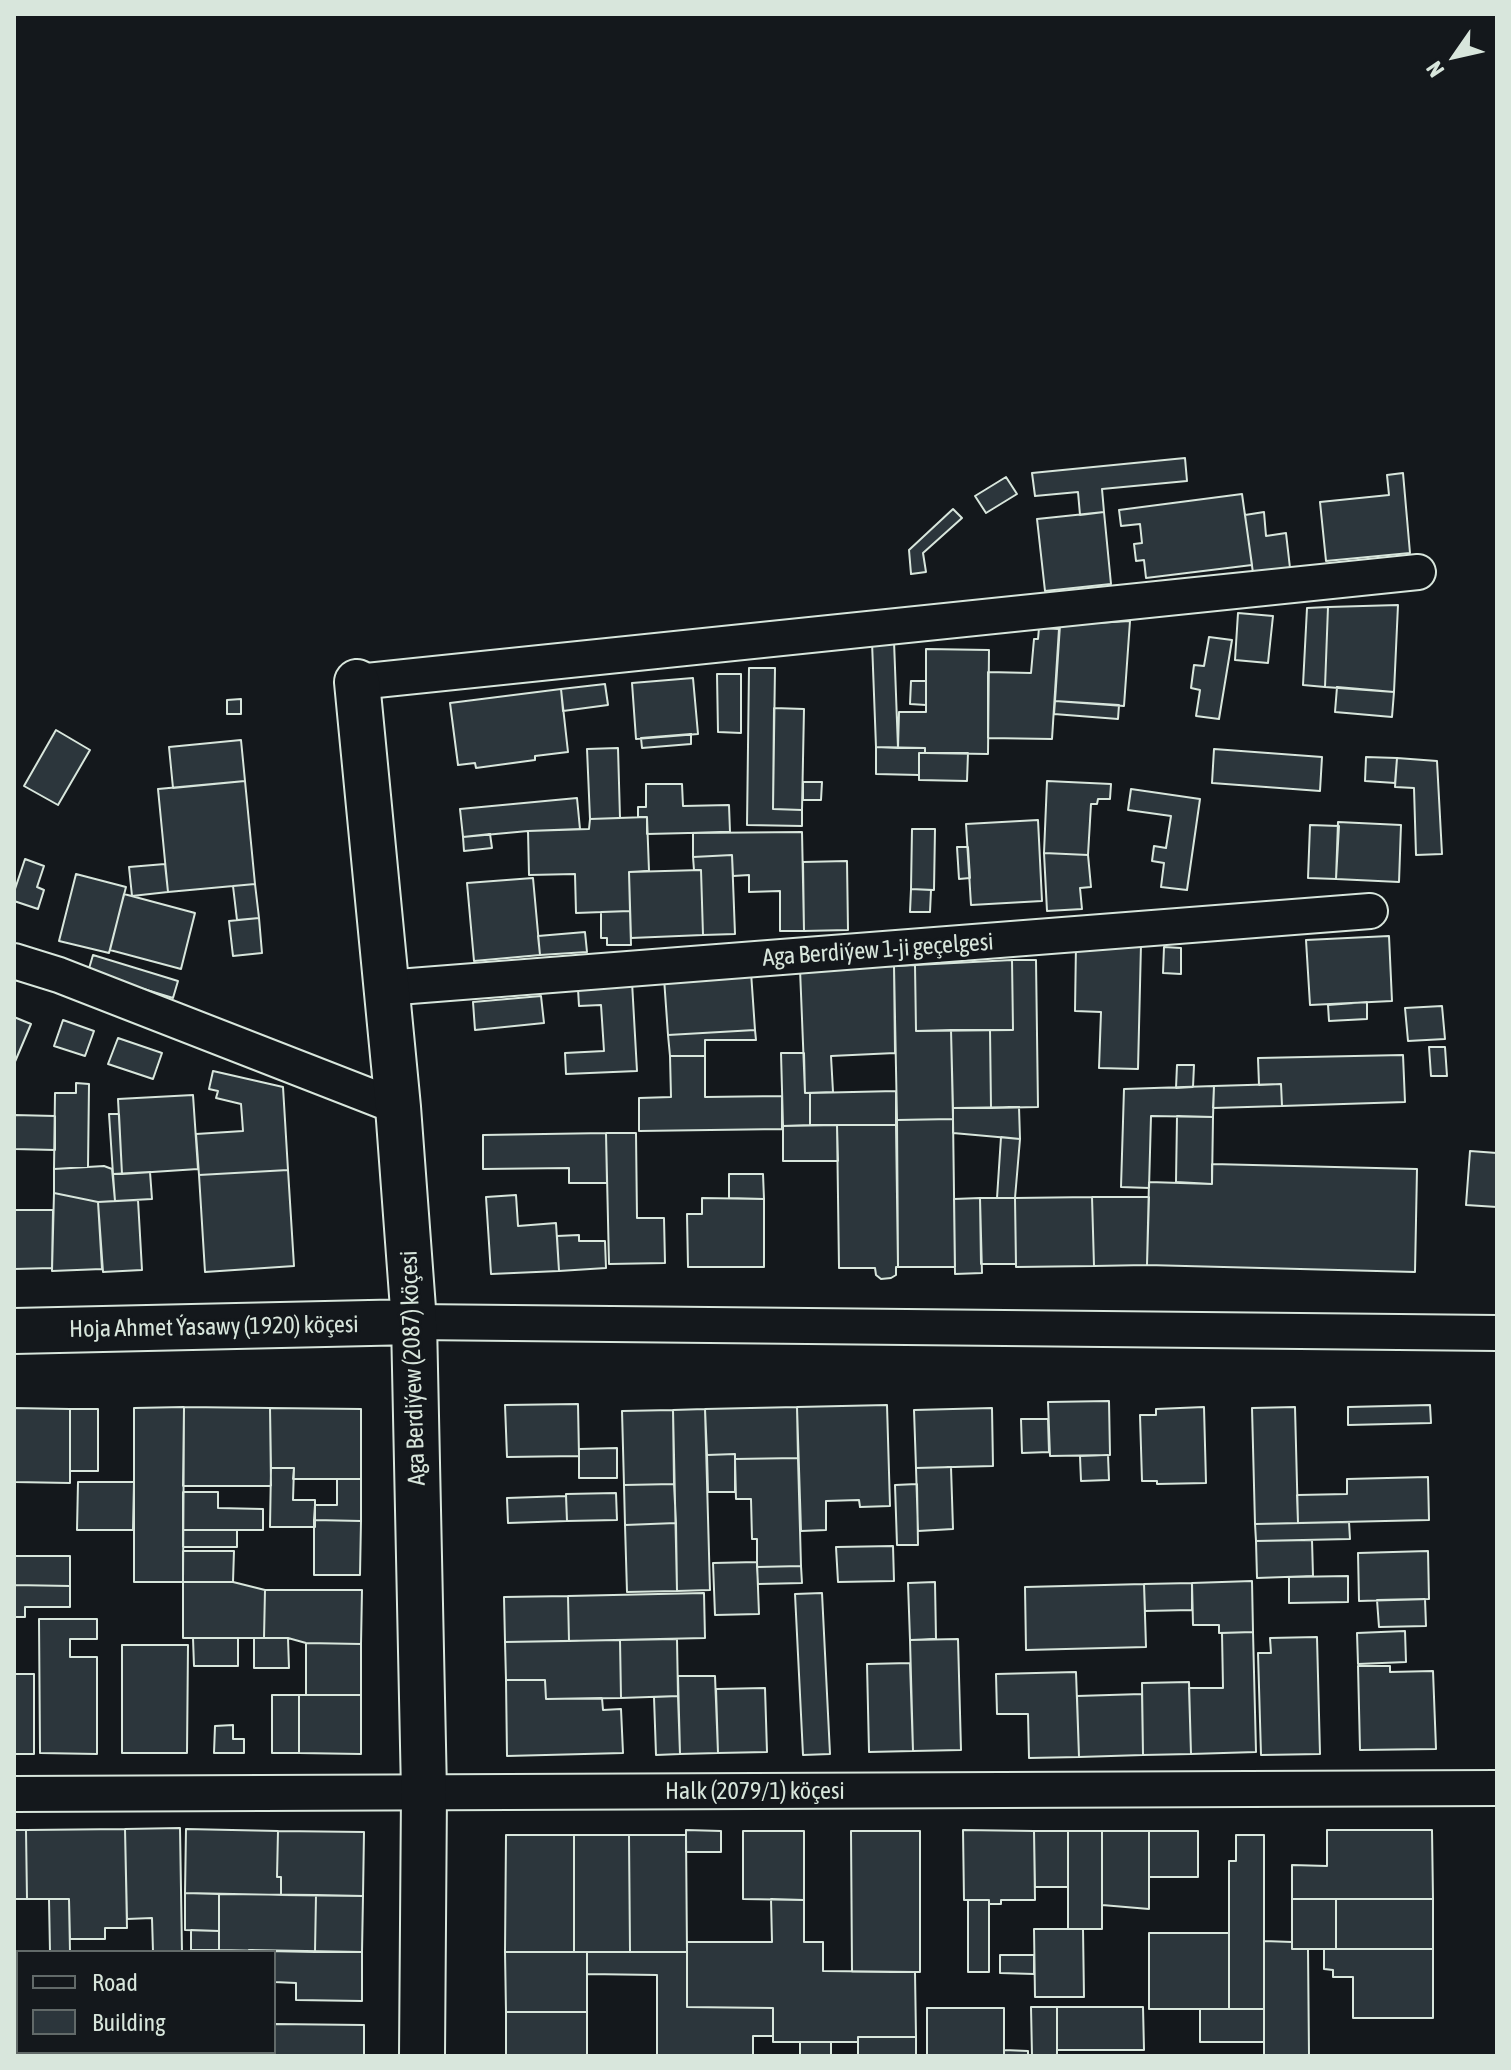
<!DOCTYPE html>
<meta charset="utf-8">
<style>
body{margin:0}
#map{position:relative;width:1511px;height:2070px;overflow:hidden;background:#14181c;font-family:"Asap Condensed",sans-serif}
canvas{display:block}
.frame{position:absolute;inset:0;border:16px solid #d8e6dc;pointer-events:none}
.legend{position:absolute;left:16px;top:1950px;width:260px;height:104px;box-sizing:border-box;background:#14181c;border:2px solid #626a69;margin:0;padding:10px 14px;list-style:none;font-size:24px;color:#d8e6dc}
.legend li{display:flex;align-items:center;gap:16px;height:40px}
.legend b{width:40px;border:2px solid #626a69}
.north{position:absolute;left:1415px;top:16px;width:80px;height:80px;-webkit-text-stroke:6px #14181c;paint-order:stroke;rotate:236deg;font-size:22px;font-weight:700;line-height:32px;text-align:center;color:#d8e6dc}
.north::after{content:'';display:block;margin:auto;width:28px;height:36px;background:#d8e6dc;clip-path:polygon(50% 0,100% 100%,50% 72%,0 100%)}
</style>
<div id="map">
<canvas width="1511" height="2070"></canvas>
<div class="frame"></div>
<ul class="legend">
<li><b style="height:10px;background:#14181c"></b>Road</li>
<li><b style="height:22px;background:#2c363c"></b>Building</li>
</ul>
<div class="north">N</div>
</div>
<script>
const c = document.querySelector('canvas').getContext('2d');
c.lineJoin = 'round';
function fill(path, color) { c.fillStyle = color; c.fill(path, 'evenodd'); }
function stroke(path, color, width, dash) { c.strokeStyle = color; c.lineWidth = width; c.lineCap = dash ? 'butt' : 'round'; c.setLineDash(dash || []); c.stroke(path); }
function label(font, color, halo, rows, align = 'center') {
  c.font = font + ' "Asap Condensed",sans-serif'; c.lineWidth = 6; c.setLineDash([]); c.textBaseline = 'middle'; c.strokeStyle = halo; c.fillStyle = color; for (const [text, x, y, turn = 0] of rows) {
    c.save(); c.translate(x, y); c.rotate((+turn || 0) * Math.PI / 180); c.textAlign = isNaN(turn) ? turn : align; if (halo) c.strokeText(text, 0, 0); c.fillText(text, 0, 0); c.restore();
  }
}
const building = new Path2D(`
 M1185 458 1187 481 1102 489 1104 512 1080 515 1078 492 1035 496 1032 473Z
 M1403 473 1410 553 1326 561 1320 502 1389 495 1387 475Z
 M1006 477 1017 494 986 513 975 496Z
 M1242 494 1252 565 1146 578 1144 560 1136 561 1134 544 1142 543 1140 524 1121 526 1119 510Z
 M953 509 962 518 923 553 926 572 911 574 909 550Z
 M1104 512 1111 584 1045 591 1037 519Z
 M1264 512 1266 536 1286 533 1290 568 1253 573 1245 515Z
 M1398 605 1394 692 1325 687 1328 607Z
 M1328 607 1325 687 1303 685 1307 608Z
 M1238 613 1273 616 1268 663 1235 660Z
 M1130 621 1124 706 1055 701 1060 625Z
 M1039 628 1059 629 1052 739 988 738V672L1031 673 1034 639H1038Z
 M1209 637 1232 640 1219 719 1196 716 1200 690 1191 688 1194 665 1204 666Z
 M894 641 898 748 876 747 872 642Z
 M926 649 989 650 988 754 925 753V748H898L899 712H926Z
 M749 668H775L773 809 802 810V826L747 825Z
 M717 674H741V733L718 732Z
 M693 678 698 734 636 739 632 683Z
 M911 681H926V705L910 704Z
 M605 684 608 705 563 711 561 689Z
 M1337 687 1394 692 1392 717 1335 712Z
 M561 689 568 752 535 756V760L476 768 475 763 458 765 450 703Z
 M241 699V714H227V700Z
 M1055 701 1119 705 1118 719 1054 714Z
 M774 708 804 709 802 810 773 809Z
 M56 730 90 750 58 805 24 786Z
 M691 734V744L642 748 641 738Z
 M241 740 245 781 173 788 169 747Z
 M876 747 925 748V753H919V775L876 774Z
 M618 748 620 818 590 819 587 749Z
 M1214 749 1322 757 1320 791 1212 783Z
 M919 753H968L967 781 919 780Z
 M1366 757 1397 758 1395 783 1365 781Z
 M1397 758 1437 761 1442 854 1416 855 1414 788 1395 787Z
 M245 781 255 884 168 892 158 789Z
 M1047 781 1111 784 1110 799H1098L1097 804H1091L1088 855 1044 853Z
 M803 782H822L821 800H803Z
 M646 784H682L683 806 729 805 730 832 647 834V817H638V807H646Z
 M1131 789 1200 799 1187 890 1161 887 1164 863 1152 861 1154 846 1166 848 1171 816 1128 810Z
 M577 798 580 829 528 831 463 837 460 809Z
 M647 817 649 871 629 872 630 911 576 913 575 874 529 875 528 831 589 829 590 819Z
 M1038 820 1042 901 971 905 966 824Z
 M1338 822 1401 825 1399 882 1336 879Z
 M1310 825 1339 826 1336 879 1308 878Z
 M912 829H935L934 890 911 889Z
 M802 832 804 931H780V891L749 892V875L733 876 732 855 693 857V833Z
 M490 834 492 848 464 851 463 837Z
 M957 847H968L970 878 959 879Z
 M1044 853 1088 855 1091 887 1080 888 1082 909 1047 911Z
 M732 855 735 934 703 935 701 870H694L693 857Z
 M25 859 44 866 37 887 44 890 38 909 14 901V892Z
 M847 861 848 930 804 931 803 862Z
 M165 864 168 892 132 896 129 867Z
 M701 870 703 935 631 938 629 872Z
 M76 874 126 887 109 953 59 941Z
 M533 878 540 955 474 961 467 883Z
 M255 884 259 918 237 920 233 886Z
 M911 889 931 890 930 912H910Z
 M124 894 195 913 181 969 110 950Z
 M630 911 631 945H607V938H601V912Z
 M259 918 262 953 233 956 229 921Z
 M585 932 587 952 540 955 538 936Z
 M1389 936 1392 1001 1310 1005 1306 940Z
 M1076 943 1141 944 1138 1069 1099 1068 1101 1012 1075 1011Z
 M1164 947 1181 948V974L1163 973Z
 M93 955 178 981 173 998 88 972Z
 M1012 960H1036L1038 1107 991 1108 990 1030H1013Z
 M1012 960 1013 1030 916 1031 915 965Z
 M915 965 916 1031 951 1030 953 1119 897 1120 894 966Z
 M894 966 895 1053 831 1056 833 1092 805 1093 800 969Z
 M751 972 755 1030 668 1035 664 978Z
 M632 982 637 1071 566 1074 565 1053 604 1051 601 1005 579 1006 578 989Z
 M541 996 544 1023 475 1030 473 1002Z
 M1367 1002V1019L1329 1021 1328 1005Z
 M1442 1006 1445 1039 1408 1041 1405 1008Z
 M14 1017 31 1024 14 1064Z
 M63 1020 94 1031 85 1056 54 1046Z
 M755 1030 756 1040H705V1056H670L668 1035Z
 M951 1030H990L991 1108H953Z
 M118 1038 162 1053 153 1079 108 1064Z
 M1429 1047H1445L1447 1076H1431Z
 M781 1053H804L805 1093H810V1125L783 1126Z
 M1403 1055 1405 1102 1282 1106 1281 1084 1259 1085 1258 1058Z
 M670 1056H705V1097L782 1096V1129L639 1131V1098L671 1097Z
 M1177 1065H1194L1193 1087 1176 1088Z
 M213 1071 283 1087 288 1170 199 1175 196 1134 243 1131 241 1104 216 1098 218 1091 209 1089Z
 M76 1083 89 1084 88 1167 54 1169 55 1093H76Z
 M1281 1084 1282 1106 1213 1108 1214 1086Z
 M1214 1086 1213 1117 1151 1116 1149 1188 1121 1187 1124 1089Z
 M896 1091V1125H810V1093Z
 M193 1095 198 1169 122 1174 118 1099Z
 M1019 1107 1020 1139 953 1133V1108Z
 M109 1114H119L122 1174H113Z
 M14 1115 55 1116V1150L14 1149Z
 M1177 1116 1213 1117 1212 1184 1176 1182Z
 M953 1119 955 1267H898L897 1120Z
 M837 1125 838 1161H783V1126Z
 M837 1125H896L898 1267H896V1275L891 1278 881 1279 876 1275 875 1268H839Z
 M606 1133 607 1183H569V1168L483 1169V1135Z
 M606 1133H636L637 1218H664L665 1263 609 1264Z
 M1001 1137 1020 1139 1015 1198H997Z
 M1470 1151 1497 1153V1207L1466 1205Z
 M1212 1164 1417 1169 1415 1272 1147 1265 1149 1182 1212 1184Z
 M104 1166 112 1169 115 1201 98 1202 54 1193V1169Z
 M288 1170 294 1266 205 1272 199 1175Z
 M150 1172 152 1199 115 1201 113 1174Z
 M729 1174H763L764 1199 729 1198Z
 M54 1193 98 1202 102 1269 52 1271Z
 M516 1195 518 1226 556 1223 559 1271 491 1274 486 1197Z
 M1092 1197 1094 1266 1016 1267 1015 1198Z
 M1092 1197H1149L1147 1265 1094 1266Z
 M702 1198 764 1199V1267H688L687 1214H702Z
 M980 1198 982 1273 955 1274 954 1199Z
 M980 1198H1015L1016 1264H981Z
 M138 1200 142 1270 103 1272 98 1202Z
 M14 1210H53L52 1268 14 1269Z
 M579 1235V1241H605L606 1268 559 1271 557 1236Z
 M1109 1401 1110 1455 1050 1456 1048 1402Z
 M578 1404 579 1456 507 1457 505 1405Z
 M887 1405 890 1506 860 1507 859 1500 826 1501V1530L801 1531 797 1407Z
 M1430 1405 1431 1423 1348 1425V1407Z
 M184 1407 270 1408 271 1486H183Z
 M184 1407 183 1582H134V1408Z
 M797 1407 798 1458 735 1459V1454L707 1455 705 1409Z
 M1204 1407 1206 1483 1157 1484V1481H1142L1140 1415H1156V1409Z
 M1295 1407 1298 1523 1255 1524 1252 1408Z
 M14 1408 70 1409V1483L14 1482Z
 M270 1408 361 1409V1479H293L294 1468H271Z
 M992 1408 993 1466 916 1468 914 1410Z
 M70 1409H98V1471H70Z
 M705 1409 710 1590 677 1591 673 1410Z
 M673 1410 674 1484 624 1485 622 1411Z
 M1021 1419H1048L1049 1452 1022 1453Z
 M617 1448V1478H579V1449Z
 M735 1454V1492H708L707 1455Z
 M1108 1455 1109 1480 1081 1481 1080 1456Z
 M798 1458 801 1566 757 1567V1539H752L751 1499H736L735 1459Z
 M951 1467 953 1529 918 1531 916 1468Z
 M271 1468H294L293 1500H315V1527H270Z
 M1428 1477 1429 1520 1298 1523 1297 1495 1347 1494V1479Z
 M337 1479H361V1521L314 1520 315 1505H337Z
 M78 1482H134L133 1530H77Z
 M674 1484 676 1523 625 1525 624 1485Z
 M917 1484 918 1545H897L895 1485Z
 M183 1492H218V1508L263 1509V1530H183Z
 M616 1493 617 1520 567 1521 566 1494Z
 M566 1496 567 1521 508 1523 507 1498Z
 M314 1520 361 1521 360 1575H314Z
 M1349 1522 1350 1539 1256 1541 1255 1524Z
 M676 1523 677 1591 627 1592 625 1525Z
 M183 1530H237V1547H183Z
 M1312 1540 1313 1576 1257 1578 1256 1541Z
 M893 1546 894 1581 838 1582 836 1547Z
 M183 1551H234L233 1582H183Z
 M1428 1551 1429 1599 1359 1601 1358 1553Z
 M14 1556H70V1586L14 1585Z
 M757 1562 759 1614 715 1615 713 1563Z
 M801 1566 802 1583 758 1584 757 1567Z
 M1348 1576V1602L1289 1603V1577Z
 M1252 1581 1253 1632 1219 1633V1625H1193L1192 1583Z
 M183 1582H233L265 1590 264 1638H183Z
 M935 1582 936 1639 910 1640 908 1583Z
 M1192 1583V1610L1145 1611 1144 1584Z
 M1144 1584 1146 1647 1026 1650 1025 1587Z
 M14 1585 70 1586V1607H25V1617H14Z
 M265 1590H362L361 1644 306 1643 288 1638H264Z
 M704 1593 705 1638 569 1641 568 1596Z
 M822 1593 830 1754 803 1755 795 1594Z
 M568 1596 569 1641 505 1642 504 1597Z
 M1425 1599 1426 1626 1379 1627 1377 1600Z
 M39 1619H97V1639H70V1657H97V1754L40 1753Z
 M1405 1631 1406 1662 1358 1664 1357 1633Z
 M1253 1632 1256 1752 1191 1754 1189 1688H1223L1222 1633Z
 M1317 1637 1320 1754 1261 1755 1258 1653H1271L1270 1638Z
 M193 1638H238V1666H194Z
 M254 1638H288L289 1668H254Z
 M677 1639 678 1696 621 1698 620 1640Z
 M958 1639 961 1750 913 1751 910 1640Z
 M620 1640 621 1698 546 1699 545 1680H506L505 1642Z
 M306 1643 361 1644V1695H306Z
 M122 1645H188L187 1753H122Z
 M910 1663 913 1751 869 1752 867 1664Z
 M1358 1666H1390V1672L1433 1671 1436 1749 1360 1750Z
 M1076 1672 1079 1757 1029 1758 1028 1714H997L996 1674Z
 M14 1674H34V1754H14Z
 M678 1676H715L718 1753 680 1754Z
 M506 1680H545L546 1699 602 1698 603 1710 621 1709 623 1753 507 1756Z
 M1189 1682 1191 1754 1143 1755 1142 1683Z
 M765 1688 767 1752 718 1753 716 1689Z
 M1142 1694 1143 1755 1079 1757 1077 1696Z
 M272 1695H299V1753H272Z
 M299 1695H361V1754L299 1753Z
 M678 1696 680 1754 656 1755 654 1697Z
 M233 1725V1739H244V1753H214L215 1726Z
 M180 1828 182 1952H153L152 1918 127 1919 125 1829Z
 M125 1829 127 1928H105V1939H70L69 1899H27L26 1830Z
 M186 1829 278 1831 277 1877H281V1895L185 1893Z
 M14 1830H26L27 1899H14Z
 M686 1830 721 1831V1852H686Z
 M963 1830 1034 1831 1035 1900H1001V1904H989V1900H964Z
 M1327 1830H1432L1433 1899H1292V1865L1327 1866Z
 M278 1831 364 1832 363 1896 281 1895V1877H277Z
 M743 1831H804V1900L743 1899Z
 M851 1831H920V1972H852Z
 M1034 1831H1068V1887H1035Z
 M1068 1831H1102V1929H1068Z
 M1102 1831H1149V1909L1102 1905Z
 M1149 1831H1198V1877H1149Z
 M506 1835H574V1952H505Z
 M574 1835H629L630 1952H574Z
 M629 1835H686L687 1952H630Z
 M1236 1835H1264V2009H1229V1861H1236Z
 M185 1893 219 1894V1931L185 1930Z
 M219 1894 316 1895 315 1952 219 1950Z
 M316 1895 363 1896 362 1952H315Z
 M49 1899H69L70 1952H50Z
 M771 1899 804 1900V1942H823V1971L915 1972 916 2037H858V2042H773V2008L687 2007V1942H772Z
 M1292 1899H1336V1949H1292Z
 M1336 1899H1433V1949H1336Z
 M968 1900H989V1972H968Z
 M1034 1929H1083L1084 1997H1035Z
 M191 1930 219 1931V1950H191Z
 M1149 1933H1229V2009H1149Z
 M1264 1941 1292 1942V1949H1308L1309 2056H1264Z
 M1324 1949H1433V2018H1353V1977H1333V1970L1324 1969Z
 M249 1950 362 1952V2001L296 2000V1983L274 1982V1952Z
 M505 1952H587V2012H506Z
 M587 1952H687V2007L773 2008V2036H753V2056H657V1975L587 1974Z
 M1000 1955H1034V1974L1000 1973Z
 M1031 2007H1057V2056H1032Z
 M1057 2007H1143L1144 2050H1057Z
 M927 2008H1004V2056H927Z
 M1200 2009H1264V2042H1200Z
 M506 2012H587V2056H506Z
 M274 2024 364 2025V2056H269V2052H274Z
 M858 2037H916V2056H858Z
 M800 2042H831V2056H800Z
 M1004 2050 1028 2051V2056H1004Z
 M124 2052H184V2056H124Z
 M192 2052H225V2056H192Z
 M225 2052H269V2056H225Z`);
const street = new Path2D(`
 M357 682 1418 572
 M14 961 59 975 398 1107
 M385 988 1370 911
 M414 1322 1497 1333
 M14 1794 1497 1788`);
const secondary = new Path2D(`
 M357 682 398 1107 414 1322 424 1792 422 2056
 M14 1331 414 1322`);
const streetNames = [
 ["Aga Berdiýew 1-ji geçelgesi",878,950,-4],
 ["Hoja Ahmet Ýasawy (1920) köçesi",214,1327,-1],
 ["Aga Berdiýew (2087) köçesi",413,1368,-92],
 ["Halk (2079/1) köçesi",755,1791]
];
fill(building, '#2c363c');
stroke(building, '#d8e6dc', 2);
stroke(street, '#d8e6dc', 38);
stroke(secondary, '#d8e6dc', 48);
stroke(street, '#14181c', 34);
stroke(secondary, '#14181c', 44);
label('24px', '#d8e6dc', '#14181c', streetNames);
</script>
